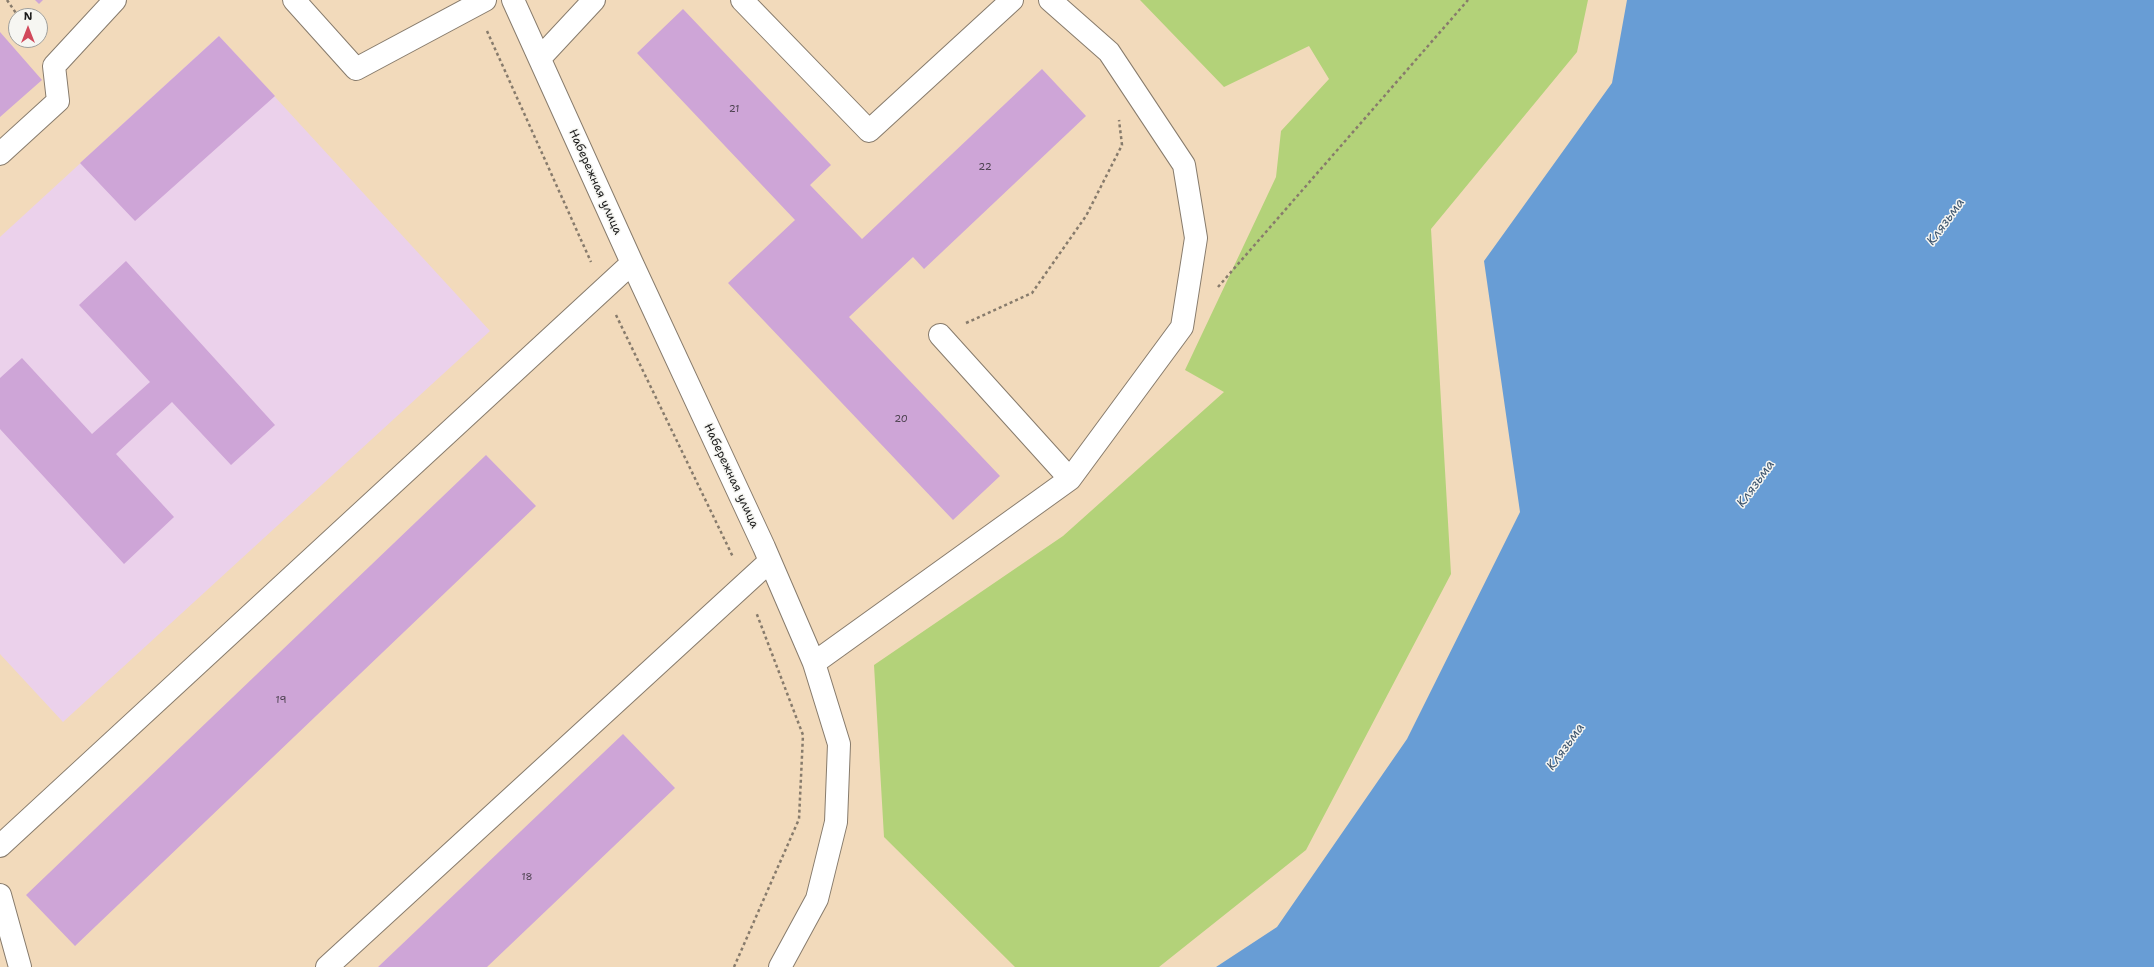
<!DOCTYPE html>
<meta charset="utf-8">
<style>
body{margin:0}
#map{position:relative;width:2154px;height:967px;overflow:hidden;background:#f2dabb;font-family:"Shantell Sans",sans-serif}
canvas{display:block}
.north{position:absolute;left:8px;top:8px;width:40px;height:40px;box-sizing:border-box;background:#f6f6f2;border:1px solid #9f9f9c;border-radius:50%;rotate:0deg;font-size:11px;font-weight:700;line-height:16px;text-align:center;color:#1c1c1c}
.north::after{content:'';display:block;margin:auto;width:14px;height:18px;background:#d1495b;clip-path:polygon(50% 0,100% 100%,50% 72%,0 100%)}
</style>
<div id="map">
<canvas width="2154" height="967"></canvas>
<div class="north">N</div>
</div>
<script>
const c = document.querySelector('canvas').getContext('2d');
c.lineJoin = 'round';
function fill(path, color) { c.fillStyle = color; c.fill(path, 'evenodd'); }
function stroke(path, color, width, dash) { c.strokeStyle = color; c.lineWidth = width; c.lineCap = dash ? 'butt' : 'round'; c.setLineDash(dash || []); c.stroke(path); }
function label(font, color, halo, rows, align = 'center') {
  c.font = font + ' "Shantell Sans",sans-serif'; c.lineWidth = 3; c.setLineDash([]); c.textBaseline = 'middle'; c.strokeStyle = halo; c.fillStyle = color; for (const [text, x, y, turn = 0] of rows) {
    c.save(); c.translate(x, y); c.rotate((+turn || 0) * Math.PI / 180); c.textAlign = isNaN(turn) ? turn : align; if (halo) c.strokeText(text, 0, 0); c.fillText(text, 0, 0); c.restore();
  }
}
const built = new Path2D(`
 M219 36 490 331 63 722 0 654V237Z`);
const green = new Path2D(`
 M1140 0H1588L1577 52 1431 229 1451 574 1306 850 1159 967H1015L884 837 874 665 1063 536 1224 392 1185 370 1276 177 1281 131 1329 79 1309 46 1224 87Z`);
const water = new Path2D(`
 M1627 0H2154V967H1216L1277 927 1407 739 1520 512 1484 261 1612 83Z`);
const building = new Path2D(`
 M35 0H43L39 4Z
 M683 9 831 165 810 185 862 239 1042 69 1086 116 924 269 913 257 849 317 1000 476 953 520 728 283 795 220 637 53Z
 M0 32 42 80 0 117Z
 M219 36 275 96 135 221 80 163Z
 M126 261 275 425 231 465 172 402 116 454 174 517 124 564 0 429V378L22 358 92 434 150 382 79 305Z
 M486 455 536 506 75 946 26 895Z
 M623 734 675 788 487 967H378Z`);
const path = new Path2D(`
 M7 0 18 16
 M487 31 591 262
 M1218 287 1468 0
 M616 315 733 557
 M966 323 1032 293 1086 216 1122 145 1119 120
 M734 967 799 819 803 735 756 612`);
const minor = new Path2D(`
 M294 0 356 69 485 0
 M513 0 632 263 764 547 814 663 839 744 836 822 817 899 780 967
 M742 0 869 131 1012 0
 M540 58 594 0
 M0 154 58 101 54 66 115 0
 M940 335 1070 479
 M814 663 1070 479 1182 327 1196 238 1184 165 1109 52 1050 0
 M0 846 632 263
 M0 895 20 967
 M327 967 770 561`);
const numberNames = [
 ["21",734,109],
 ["22",985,167],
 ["20",901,419],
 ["19",281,700],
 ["18",527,877]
];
const streetNames = [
 ["Набережная улица",595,182,66],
 ["Набережная улица",731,476,65]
];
const waterNames = [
 ["Клязьма",1946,222,-54],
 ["Клязьма",1756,484,-54],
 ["Клязьма",1566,747,-54]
];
fill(built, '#ebd1eb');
fill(green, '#b3d279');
fill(water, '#689dd5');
fill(building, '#cea5d7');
stroke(minor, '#877b6c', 24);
stroke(path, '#877b6c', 2.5, [3, 3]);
stroke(minor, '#fff', 22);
label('10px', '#483e4b', null, numberNames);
label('12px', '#1c1c1c', '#f6f6f2', streetNames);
label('italic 13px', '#3e566f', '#f6f6f2', waterNames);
</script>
